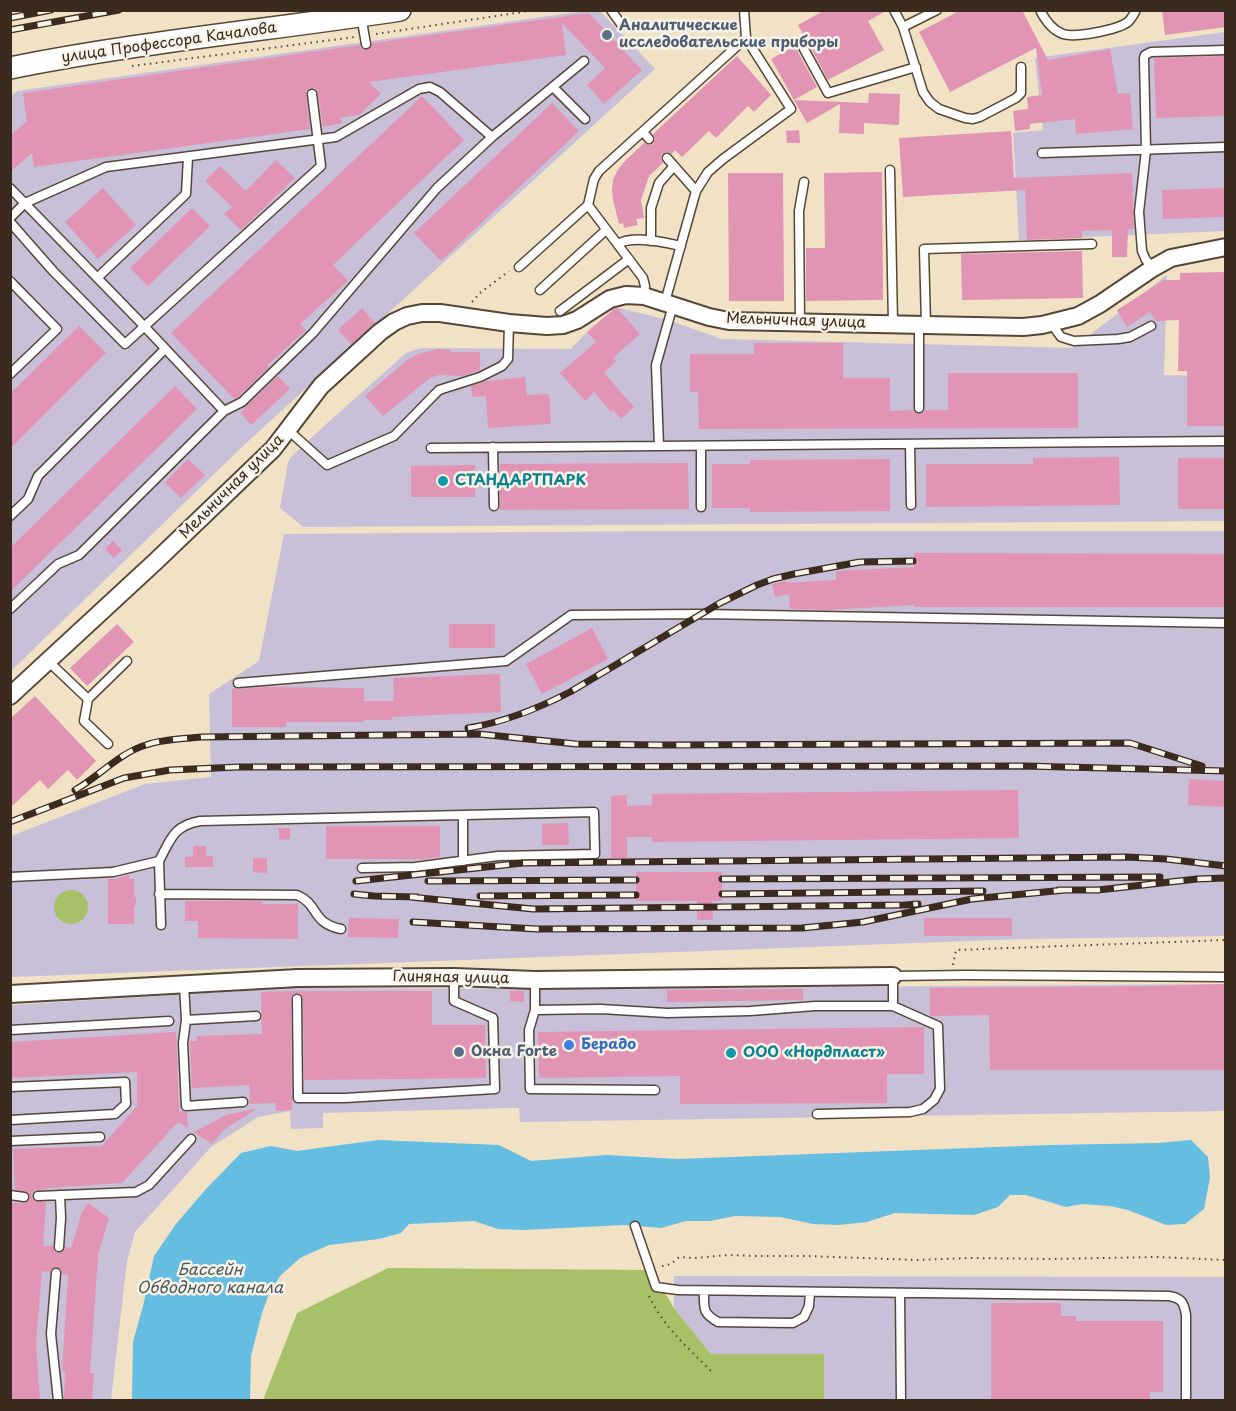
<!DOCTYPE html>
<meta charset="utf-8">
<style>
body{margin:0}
#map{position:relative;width:1236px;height:1411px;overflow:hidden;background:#f1e2c6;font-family:"Playpen Sans",sans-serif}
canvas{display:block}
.frame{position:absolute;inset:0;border:12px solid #3b2a1e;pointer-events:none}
</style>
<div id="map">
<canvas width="1236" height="1411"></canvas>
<div class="frame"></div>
</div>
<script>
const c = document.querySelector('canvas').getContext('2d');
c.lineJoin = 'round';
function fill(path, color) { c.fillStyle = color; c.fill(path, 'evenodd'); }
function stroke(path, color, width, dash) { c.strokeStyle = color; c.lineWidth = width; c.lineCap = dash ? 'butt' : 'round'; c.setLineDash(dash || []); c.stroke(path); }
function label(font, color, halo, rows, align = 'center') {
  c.font = font + ' "Playpen Sans",sans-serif'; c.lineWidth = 5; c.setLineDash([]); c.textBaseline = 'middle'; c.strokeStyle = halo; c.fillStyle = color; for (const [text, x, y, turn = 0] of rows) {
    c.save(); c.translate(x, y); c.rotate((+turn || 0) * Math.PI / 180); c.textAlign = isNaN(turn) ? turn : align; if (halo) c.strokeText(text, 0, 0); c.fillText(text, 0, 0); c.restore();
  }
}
const industrial = new Path2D(`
 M584 11H600L655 69 242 447 11 671V96L17 91Z
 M1225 32V231L1019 240 1013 133 1043 130 1035 58Z
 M1167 275 1164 375 1225 376V521L303 527 280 508 288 463 290 458 324 426 406 353 421 348 571 349 587 332 616 307 668 320 722 339 1073 348Z
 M668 531H1225V936L1022 939 11 977V836L145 784 211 777 209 694 259 661 284 534Z
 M1225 984V1111L520 1122 519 1108H511L323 1113V1128L291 1129 290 1111 258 1117 211 1147 135 1232 127 1261 111 1400H11V1005L290 988 550 989Z
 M674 1276 1225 1277V1400H824V1354H711L674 1308Z`);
const green = new Path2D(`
 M54 907a17 17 0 1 1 34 0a17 17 0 1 1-34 0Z
 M388 1268 651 1270 674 1308 711 1354H824V1400H263L297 1313Z`);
const water = new Path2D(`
 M378 1140 499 1145 531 1161 607 1155 678 1159 1050 1145 1158 1143 1191 1140 1208 1157 1210 1178 1204 1209 1185 1224 1166 1225 1128 1210 1110 1206 1082 1204 1066 1207 1026 1195H1010L998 1207 974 1215 895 1213 867 1222 839 1225 813 1224 780 1217 735 1216 710 1221H686L661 1228 624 1225 524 1230 498 1229 474 1221 409 1224 401 1233 379 1239 329 1245 300 1258 281 1275 270 1291 262 1313 251 1356 250 1400H132L133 1342 143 1306 154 1256 176 1224 206 1189 241 1153 271 1146 297 1151Z`);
const building = new Path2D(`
 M825 10H888L868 21 884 50 828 80 810 46 807 43H801L798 46V52L817 87 794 100 771 59 806 40 798 25Z
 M961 10H1022L1048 60 1110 49 1118 94 1130 93 1133 129 1076 134 1075 119 1030 124V129L1015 131 1013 111 1028 109 1027 97 1042 95 1036 48 950 92 919 32Z
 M1162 10H1226V27L1165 35Z
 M589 13 642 70 604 104 587 85 605 68 562 23 566 55 369 82 381 94 359 115 340 118 342 123 323 127 318 93 315 88H311L306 91V95L310 129 34 167 32 153 10 172V136L27 121 23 93 360 45 362 49 367 50 370 48 372 43Z
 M737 56 771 95 754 112 748 106 716 138 709 131 682 157 675 150 672 154 666 152 662 154 661 159 663 163 649 176 641 200 644 218 636 219 638 225 624 228 623 223 619 224 613 200 612 190 613 180 617 171 624 162 644 143 650 145 654 143 655 138 653 134Z
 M1226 56V116L1156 118 1154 58Z
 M869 93 900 94 899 125 864 123V134L839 133 840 104 807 123 794 100 868 103Z
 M422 96 464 140 333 265 348 281 300 324 306 330 268 365 269 367 238 397 234 399 171 333Z
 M552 103 579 131 441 261 414 233Z
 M799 130 800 143H787L786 131Z
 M1011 131 1014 178 1132 173 1134 229H1128L1127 257H1112V230L1082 231V238L1027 240 1025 190 903 197 899 138Z
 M276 160 295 178 241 230 224 214 232 207 205 181 220 166 246 191Z
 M882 172 883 300 806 301V248H825L824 173Z
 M728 173H783L784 301H729Z
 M103 188 136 225 98 259 65 222Z
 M1226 188V217L1163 219 1162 190Z
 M192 208 210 226 148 286 130 268Z
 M1082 251 1083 298 962 300 961 254Z
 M1226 272V426H1187V371H1178L1179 320 1156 321 1150 312 1127 327 1117 310 1164 280H1180V273Z
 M362 308 375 323 351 344 338 330Z
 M617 308 640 334 613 358 616 361 604 373 634 407 621 419 613 410 611 412 594 392 585 401 560 373 596 342 587 332 613 310Z
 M79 326 106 353 10 449V394Z
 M754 343H843V378H890V411L913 410 918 414 923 413 925 410H948V373H1078V428L699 429 698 392H690V354H754Z
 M438 349 451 350V352H480V370L463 376 439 375 430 378 383 416 365 396 407 360 421 353Z
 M278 376 290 389 251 425 241 413 244 410 243 409Z
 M525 377 527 395 549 394 551 424 488 428 486 396 472 397 471 386 487 381Z
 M175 386 197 409 10 592V548Z
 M1119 457 1120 505 926 507V464H1033V458Z
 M1178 458H1226V509H1178Z
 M188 459 205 475 181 498 165 482Z
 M890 459V511L750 512V508H712V464H750V460Z
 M688 463 689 509 500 510V464Z
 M475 465V497H411V466Z
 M113 541 122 550 114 558 105 549Z
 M914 553 1226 554V607H914V605L829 610 790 609 789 594 775 597 772 584 786 581V583L836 580V571L914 567Z
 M117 624 134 642 87 686 70 668Z
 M449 624H495V648H449Z
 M592 628 608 659 542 694 526 664Z
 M500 674 501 712 392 717V720H364V722H286V727H232V688L239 689 264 687 364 688V701H394L393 678Z
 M35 696 96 761 77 780 68 770 48 789 40 780 10 808V719Z
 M1189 779 1226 781V807L1188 805Z
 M1018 790 1019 838 652 842V837H627V858H611V796L627 795V806L652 805V794Z
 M568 823 569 845H542V824Z
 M326 826H440V857L424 859H326Z
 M279 828H290V839L279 840Z
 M193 846H206V856H213V867H185V857L193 856Z
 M253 858H267V873L253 872Z
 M636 872H722V901H712L713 920H697V901H636Z
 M129 875V879H134V896L136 898V904L134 907V924H108V879H116Z
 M185 901H262V904H298V939L198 938V921H185Z
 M349 918 399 919 398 938 348 937Z
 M924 918H1012V936H924Z
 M1225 984 1226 1070H990L989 1015 930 1016V988L1154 986Z
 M803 989V1000L667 1002V990Z
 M291 991H432V1025H485L486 1078 304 1080 303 999 301 994 296 993 292 995 291 999 292 1110 276 1111 275 1103 250 1104 249 1085 192 1088 190 1041H197V1036L262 1034 261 992Z
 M510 991H524V1002L510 1001Z
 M924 1027V1074H887V1103L680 1104V1076L539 1078 538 1032Z
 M176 1032 179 1111 187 1112 188 1128 178 1122 122 1183 48 1188 47 1189 35 1190 32 1194V1197L35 1201 46 1202 43 1246H53L54 1250 58 1253 62 1252 65 1247 71 1248 82 1212 88 1203 109 1218 98 1255 90 1373H94L92 1401H64L65 1371H62L68 1275 62 1274 61 1270 56 1267 51 1269 50 1272 42 1271 36 1343 40 1401H10V1203H26L29 1200 30 1197 27 1192 15 1189 13 1149 102 1146 137 1106V1072L10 1078V1042Z
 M254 1109 255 1110 224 1130 212 1144 194 1132 226 1115Z
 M991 1303H1061V1316H1076V1321H1163V1392H1150V1401H991Z`);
const path = new Path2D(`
 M376 34 536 10
 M132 66 355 37
 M472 302 480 293 509 271
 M953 965 956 950 1226 940
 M662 1266 671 1264 679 1257 695 1258 728 1255 752 1256H806L918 1260 969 1258 1049 1259 1157 1257 1226 1260
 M649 1296C663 1326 688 1348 711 1371`);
const service = new Path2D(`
 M611 10 621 24
 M894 10 903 27 923 92 930 102 939 109 965 118 973 119 980 117 1016 98 1021 93V67
 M1040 10C1045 20 1052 30 1063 34 1075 38 1117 30 1128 22 1131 19 1134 14 1136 10
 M361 16 366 44
 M903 27 937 10
 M804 49 828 93 916 67
 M553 87 585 119
 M643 132 649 139
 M1042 153 1226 147
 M667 158 696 191
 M890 170 893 324
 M10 188 144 326 224 411
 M588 205 643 278 645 286 644 296
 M10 218 25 203 106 167 336 137 419 89 430 87 440 92 492 137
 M10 222 53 271 125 344 321 166 312 94
 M651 241V208L659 183 674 166
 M618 244C633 235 664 242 681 246
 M519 267 588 205 594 179 599 171 746 38 744 10
 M1153 268 1146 260 1142 251 1139 212 1146 150 1144 58 1145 55 1151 52 1226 50
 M97 278 186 194 188 157
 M10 281 57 329 10 374
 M540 290 606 230
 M665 302 696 191 708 172 723 159 791 109 746 38
 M560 311 629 259
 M800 322 799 211 804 182
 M1051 323 1061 337 1074 341 1118 339 1130 337 1151 326
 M926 325 924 249 1092 244
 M919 408V325
 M288 430 327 465 394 436 439 390 480 377 502 366 508 359 509 323
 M910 444 911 505
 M659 446 656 365 673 305
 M701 446V507
 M493 447 494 506
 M431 448 1226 441
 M10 516 28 499 38 476 165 349
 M10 609 58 564 79 555 224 411 242 402 313 333 437 188 492 137 584 61
 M48 661 88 699 84 721 108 744
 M238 683 506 661 571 615 702 614 1226 623
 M88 699 127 661
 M463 815V861
 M159 861 161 925
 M10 877 113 872 159 861C171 839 173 826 200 821L594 812 595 854 498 856 415 867 362 868
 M159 894 297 895C319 904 311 923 341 929
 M184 985 186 1020 183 1043 186 1106 243 1102
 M297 999 298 1098H345L495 1089 493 1018 454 1001V977
 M893 1006V976L966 975 1226 977
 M535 1010V980
 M186 1020 256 1016
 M10 1030 169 1021
 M10 1087 125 1082 126 1104 115 1114 10 1120
 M655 1090 530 1089 529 1030 535 1010 601 1009 667 1013 750 1011 815 1006H893L938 1026 940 1089 934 1100 923 1109 910 1112 817 1114
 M10 1141 100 1137
 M10 1195 24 1197
 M38 1196 136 1192 149 1185 191 1139
 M635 1226 656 1287 678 1290 1169 1296C1181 1298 1184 1302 1186 1315V1400
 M59 1247 61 1218 60 1195
 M56 1273 51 1334 58 1400
 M704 1291C704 1308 702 1313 718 1322L793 1323 804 1317 809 1306 810 1292
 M900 1293 901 1400`);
const minor = new Path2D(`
 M10 696 155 562 273 449 321 386 380 332 394 322 407 316 422 313H440L509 323 547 326 563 325 577 320 610 299 626 295 644 296 709 317 729 321 1023 327 1042 325 1078 316 1100 304 1153 268 1171 258 1226 247
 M10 994 298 978 454 977 535 980 893 976`);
const tertiary = new Path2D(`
 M10 68C139 42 270 30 400 10`);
const rail = new Path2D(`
 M10 18 51 10
 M10 30 119 10
 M468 728C505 722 537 709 570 692L720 603 757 585 773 579 794 574 860 562 913 561
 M75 790C98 777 121 752 146 745 163 739 183 739 201 737L479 734 576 744 662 745 1130 743 1202 766
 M10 822 124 778 170 770 239 767 1024 766 1226 771
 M722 879 1160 877
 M356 881 523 863 1127 857 1166 859 1226 866
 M428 881 636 880
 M1058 890H1098L1197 879 1226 878
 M354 894 374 896 417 897
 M722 894 983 891
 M480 896 636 895
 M410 897 533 909 905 905 918 904
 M413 922 537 929 802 928 863 922 972 899 1065 890`);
const markers = [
 [607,35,6,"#5c6f8a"],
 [443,481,6,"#0f9aa8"],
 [569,1045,6,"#3f7fe0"],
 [459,1052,6,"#5c6f8a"],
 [731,1053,6,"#0f9aa8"]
];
const serviceNames = [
 ["Аналитические",619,26],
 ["исследовательские приборы",619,43],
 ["Окна Forte",471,1052]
];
const streetNames = [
 ["улица Профессора Качалова",169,43,-8],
 ["Мельничная улица",796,321,2],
 ["Мельничная улица",232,487,-45],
 ["Глиняная улица",451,978,1]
];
const cultureNames = [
 ["СТАНДАРТПАРК",455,481],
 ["ООО «Нордпласт»",743,1053]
];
const shopNames = [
 ["Берадо",581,1045]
];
const waterNames = [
 ["Бассейн",210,1271],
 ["Обводного канала",210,1289]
];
fill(industrial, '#c8bfd8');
fill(green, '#a7c168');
fill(water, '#65bde2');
fill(building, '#e294b4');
stroke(service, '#564637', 11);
stroke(minor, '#564637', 20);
stroke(tertiary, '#564637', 24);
stroke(path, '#564637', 2, [1.5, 4.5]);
stroke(service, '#fff', 8);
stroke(minor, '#fff', 16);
stroke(tertiary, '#fff', 21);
stroke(rail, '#3b2a1e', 7);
stroke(rail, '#f7f3e8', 4.5, [14]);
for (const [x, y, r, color] of markers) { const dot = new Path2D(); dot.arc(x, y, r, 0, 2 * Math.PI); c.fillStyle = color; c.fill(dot); stroke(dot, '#f7f3e8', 2); }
label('bold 15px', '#4e5e75', '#f7f3e8', serviceNames, 'left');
label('15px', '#3b2a1e', '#f7f3e8', streetNames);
label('bold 15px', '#0d838f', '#f7f3e8', cultureNames, 'left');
label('bold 15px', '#366cbe', '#f7f3e8', shopNames, 'left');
label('italic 16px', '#485659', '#f7f3e8', waterNames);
</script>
